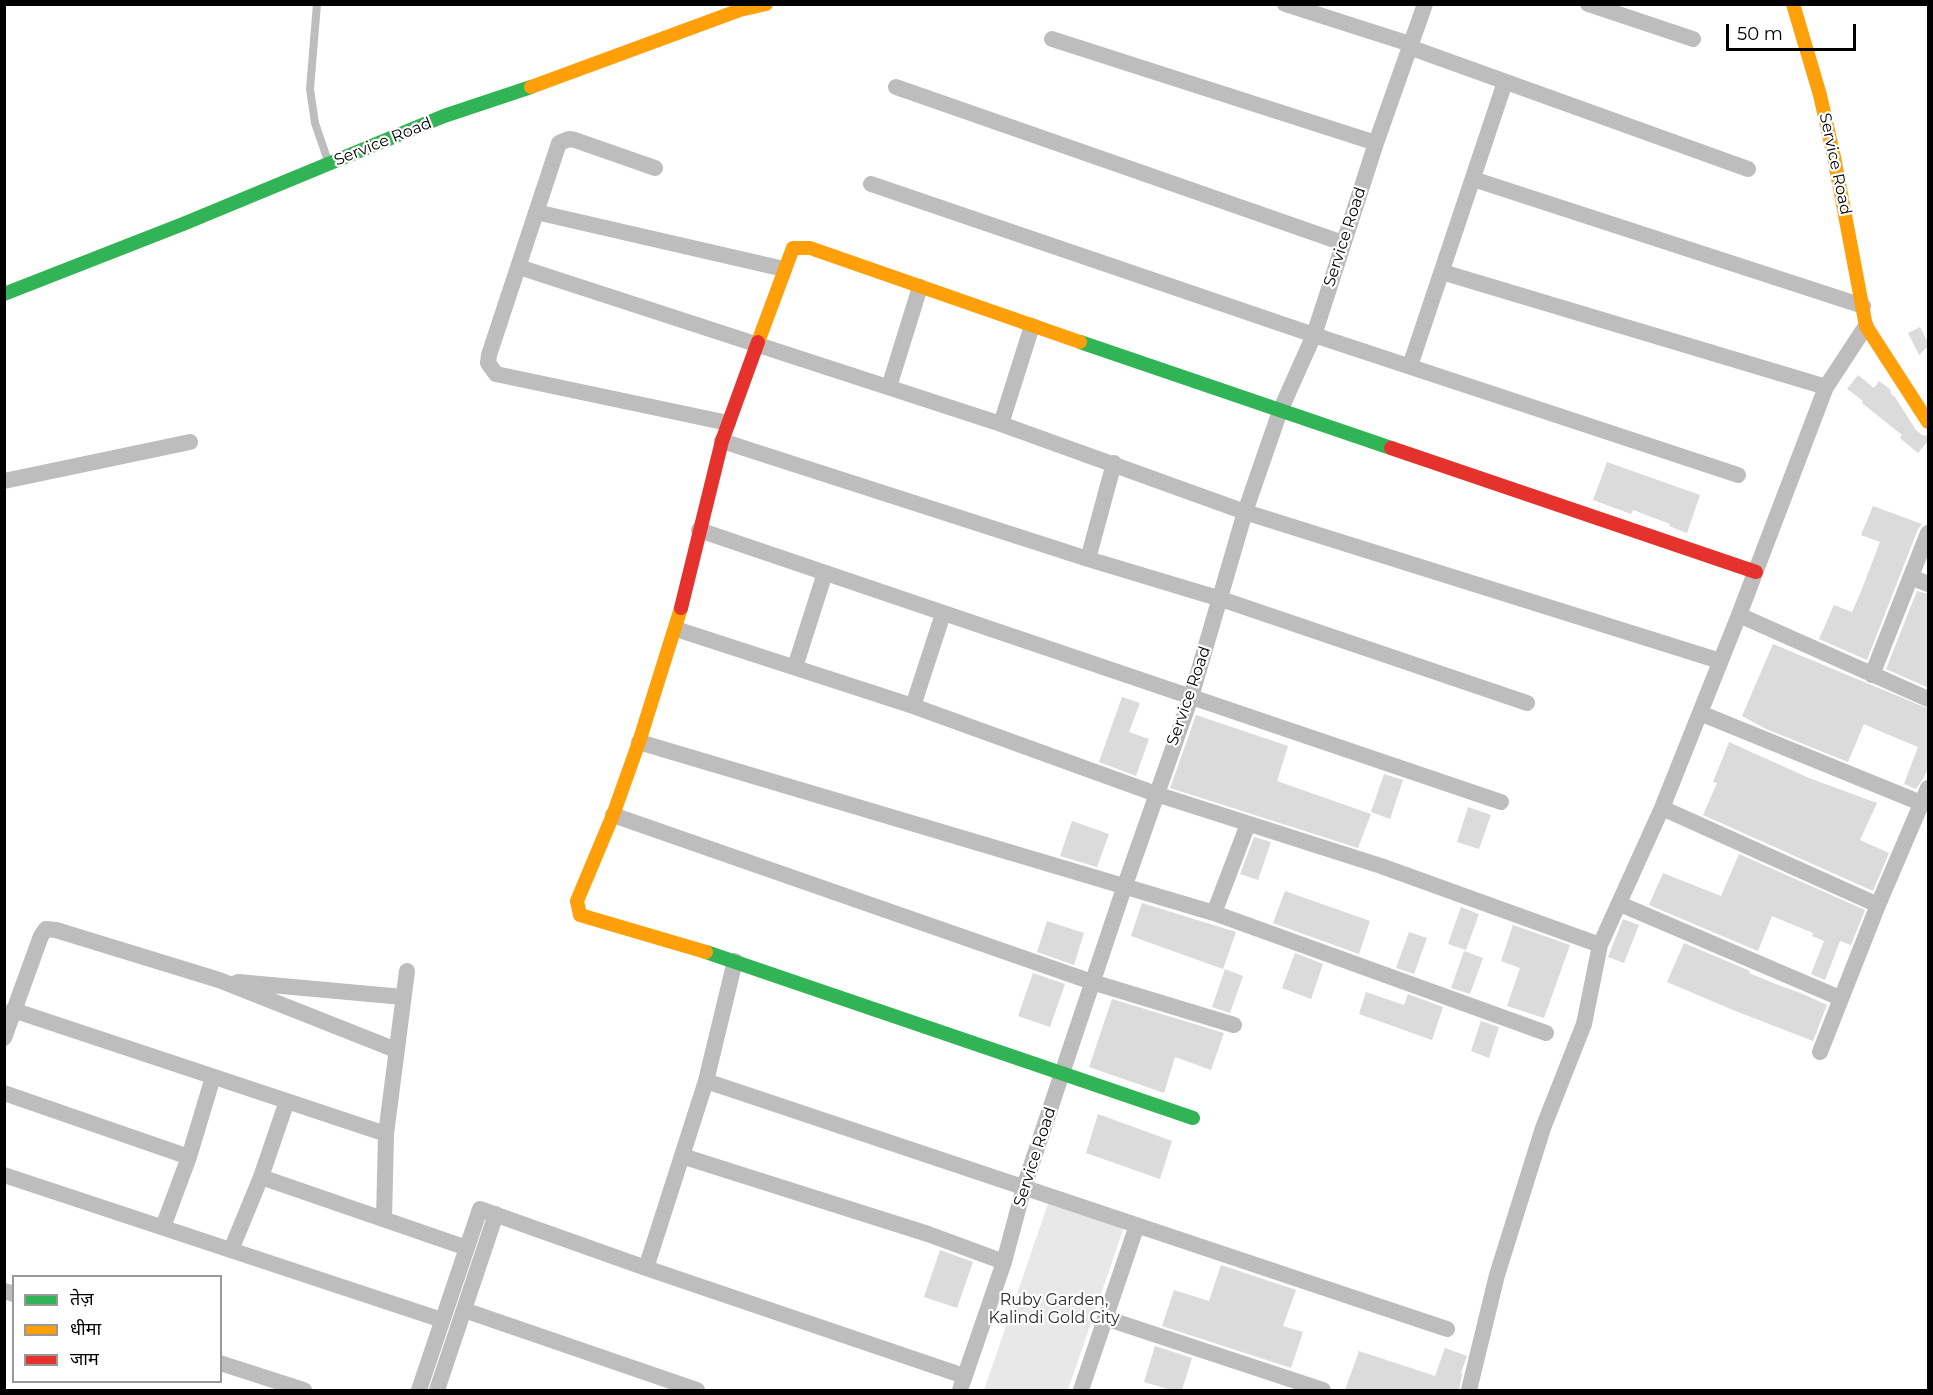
<!DOCTYPE html>
<meta charset="utf-8">
<style>
body{margin:0}
#map{position:relative;width:1933px;height:1395px;overflow:hidden;background:#fff;font-family:Montserrat,"Noto Sans Devanagari",sans-serif}
canvas{display:block}
.frame{position:absolute;inset:0;border:6px solid #000;pointer-events:none}
.legend{position:absolute;left:12px;top:1275px;width:210px;height:108px;box-sizing:border-box;background:#fff;border:2px solid #999;margin:0;padding:8px 10px;list-style:none;font-size:18px;color:#000}
.legend li{display:flex;align-items:center;gap:12px;height:30px}
.legend b{width:30px;border:2px solid #999}
.scale{position:absolute;left:1726px;top:24px;width:130px;height:27px;box-sizing:border-box;border:3px solid #000;border-top:0;padding-left:8px;font-size:18px;line-height:21px;white-space:nowrap;color:#000;-webkit-text-stroke:4px #fff;paint-order:stroke}
</style>
<div id="map">
<canvas width="1933" height="1395"></canvas>
<div class="frame"></div>
<ul class="legend">
<li><b style="height:8px;background:#30b455"></b>तेज़</li>
<li><b style="height:8px;background:#ff9f0a"></b>धीमा</li>
<li><b style="height:8px;background:#e5322d"></b>जाम</li>
</ul>
<div class="scale">50 m</div>
</div>
<script>
const c = document.querySelector('canvas').getContext('2d');
c.lineJoin = 'round';
function fill(path, color) { c.fillStyle = color; c.fill(path, 'evenodd'); }
function stroke(path, color, width, dash) { c.strokeStyle = color; c.lineWidth = width; c.lineCap = dash ? 'butt' : 'round'; c.setLineDash(dash || []); c.stroke(path); }
function label(font, color, halo, rows, align = 'center') {
  c.font = font + ' Montserrat,sans-serif'; c.lineWidth = 4.5; c.setLineDash([]); c.textBaseline = 'middle'; c.strokeStyle = halo; c.fillStyle = color; for (const [text, x, y, turn = 0] of rows) {
    c.save(); c.translate(x, y); c.rotate((+turn || 0) * Math.PI / 180); c.textAlign = isNaN(turn) ? turn : align; if (halo) c.strokeText(text, 0, 0); c.fillText(text, 0, 0); c.restore();
  }
}
const green = new Path2D(`
 M1049 1201 1124 1227 1068 1390H984Z`);
const building = new Path2D(`
 M1920 327 1929 345 1919 355 1908 333Z
 M1858 375 1874 388 1879 381 1890 389 1891 394 1895 397 1916 430 1922 435 1929 436V440L1918 453 1900 438 1902 435 1862 403 1863 401 1847 389Z
 M1607 462 1700 495 1687 533 1669 526 1670 524 1633 510 1631 514 1593 500Z
 M1873 506 1922 524 1918 529 1867 660 1819 639 1834 605 1852 612 1860 594 1880 542 1861 535Z
 M1917 591 1929 594V688L1886 669Z
 M1773 644 1929 709V766L1923 779 1916 789 1904 784 1918 747 1882 732 1864 724 1848 762 1766 729 1742 716Z
 M1122 697 1140 703 1129 732 1149 739 1136 776 1099 762Z
 M1196 715 1288 746 1277 781 1371 814 1358 848 1170 788Z
 M1729 742 1809 778 1877 803 1860 840 1889 853 1873 891 1703 815 1717 783 1713 782Z
 M1384 774 1403 780 1390 819 1371 812Z
 M1468 807 1491 815 1479 849 1457 842Z
 M1072 821 1109 834 1097 867 1060 856Z
 M1254 837 1271 842 1258 880 1240 874Z
 M1739 854 1865 910 1851 945 1840 941 1825 980 1811 974 1824 941 1812 936 1813 933 1772 916 1758 951 1649 905 1663 873 1721 896Z
 M1285 891 1370 921 1359 954 1273 923Z
 M1142 903 1236 932 1223 969 1131 936Z
 M1461 907 1479 914 1466 950 1448 944Z
 M1623 919 1639 925 1624 963 1608 957Z
 M1047 921 1084 933 1074 965 1037 952Z
 M1513 925 1570 945 1544 1018 1507 1006 1520 968 1501 961Z
 M1409 932 1427 938 1414 974 1396 968Z
 M1684 943 1750 971 1749 973 1778 985 1803 994 1827 1005 1813 1041 1733 1010 1667 982Z
 M1464 951 1483 958 1470 994 1451 988Z
 M1295 953 1323 964 1311 999 1282 988Z
 M1225 969 1243 976 1230 1013 1212 1007Z
 M1033 973 1065 984 1050 1027 1018 1016Z
 M1366 992 1404 1005 1408 994 1443 1007 1432 1040 1359 1014Z
 M1112 999 1224 1033 1211 1070 1175 1057 1164 1093 1089 1067Z
 M1481 1021 1499 1027 1489 1058 1471 1051Z
 M1098 1114 1172 1141 1160 1179 1086 1153Z
 M940 1250 973 1262 957 1308 924 1297Z
 M1221 1265 1296 1290 1283 1326 1303 1332 1291 1368 1162 1326 1174 1290 1209 1301Z
 M1155 1346 1192 1358 1182 1390H1171L1144 1382Z
 M1445 1348 1467 1356 1461 1373 1462 1374 1459 1390H1345L1359 1351 1435 1376Z`);
const lane = new Path2D(`
 M317 4 310 89 315 123 328 161`);
const street = new Path2D(`
 M1285 4 1410 44
 M1588 4 1693 39
 M1052 39 1376 143
 M1409 47 1748 169
 M896 87 1343 243
 M655 168 575 140 569 139 559 143 489 355 488 363 496 374 728 423
 M1473 179 1863 306
 M871 184 1314 335 1738 475
 M536 212 784 269
 M519 267 1001 424 1245 512 1720 661
 M1442 272 1826 387
 M1410 366 1505 82
 M889 387 920 287
 M1001 424 1032 326
 M722 441 1088 559 1221 599 1527 703
 M4 481 190 442
 M699 530 1501 802
 M1088 559 1114 463
 M1911 577 1928 584
 M1739 615 1928 699
 M676 629 913 706 1156 794 1381 866 1600 945
 M795 667 825 573
 M1872 675 1928 533
 M913 706 943 614
 M1700 713 1921 803
 M639 742 1214 913 1546 1033
 M1662 808 1878 905 1928 788
 M613 815 1092 982 1234 1025
 M1620 904 1840 998
 M1214 913 1248 824
 M238 982 403 997
 M13 1010 386 1134
 M4 1038 41 936 46 929 56 930 219 980 396 1050
 M1820 1052 1878 905
 M706 1081 1447 1329
 M4 1093 189 1157
 M682 1156 928 1234 1004 1262
 M4 1175 442 1320
 M261 1177 467 1248
 M384 1219 386 1134 407 971
 M163 1227 189 1157 213 1077
 M231 1250 261 1177 287 1101
 M646 1268 706 1081 735 961
 M4 1291 14 1294
 M464 1310 697 1390
 M1105 1318 1323 1390
 M220 1363 304 1390
 M419 1390 480 1209 646 1268 964 1376
 M437 1390 496 1214
 M960 1390 1004 1262 1024 1187 1125 885 1191 697 1245 512 1280 411 1314 335 1376 143 1425 4
 M1081 1390 1137 1225
 M1469 1390 1497 1275 1543 1128 1584 1024 1600 945 1662 808 1739 615 1826 387 1866 326`);
const fast = new Path2D(`
 M4 294 183 224 444 116 531 87
 M1080 342 1391 448
 M706 952 1193 1118`);
const slow = new Path2D(`
 M1793 4 1820 95 1834 157 1866 326 1928 422
 M531 87 740 10 766 4
 M758 342 793 248H810L1080 342
 M681 608 639 742 613 815 577 901 580 915 706 952`);
const jam = new Path2D(`
 M1391 448 1756 572
 M681 608 722 441 758 342`);
const streetNames = [
 ["Service Road",383,142,-22],
 ["Service Road",1835,164,78],
 ["Service Road",1345,237,-72],
 ["Service Road",1189,696,-71],
 ["Service Road",1035,1157,-72]
];
const parkNames = [
 ["Ruby Garden,",1054,1300],
 ["Kalindi Gold City",1054,1318]
];
fill(green, '#e8e8e8');
fill(building, '#dbdbdb');
stroke(lane, '#bdbdbd', 8);
stroke(street, '#bdbdbd', 16);
stroke(fast, '#30b455', 14);
stroke(slow, '#ff9f0a', 14);
stroke(jam, '#e5322d', 14);
label('16px', '#000', '#fff', streetNames);
label('16px', '#2c2c2c', '#fff', parkNames);
</script>
